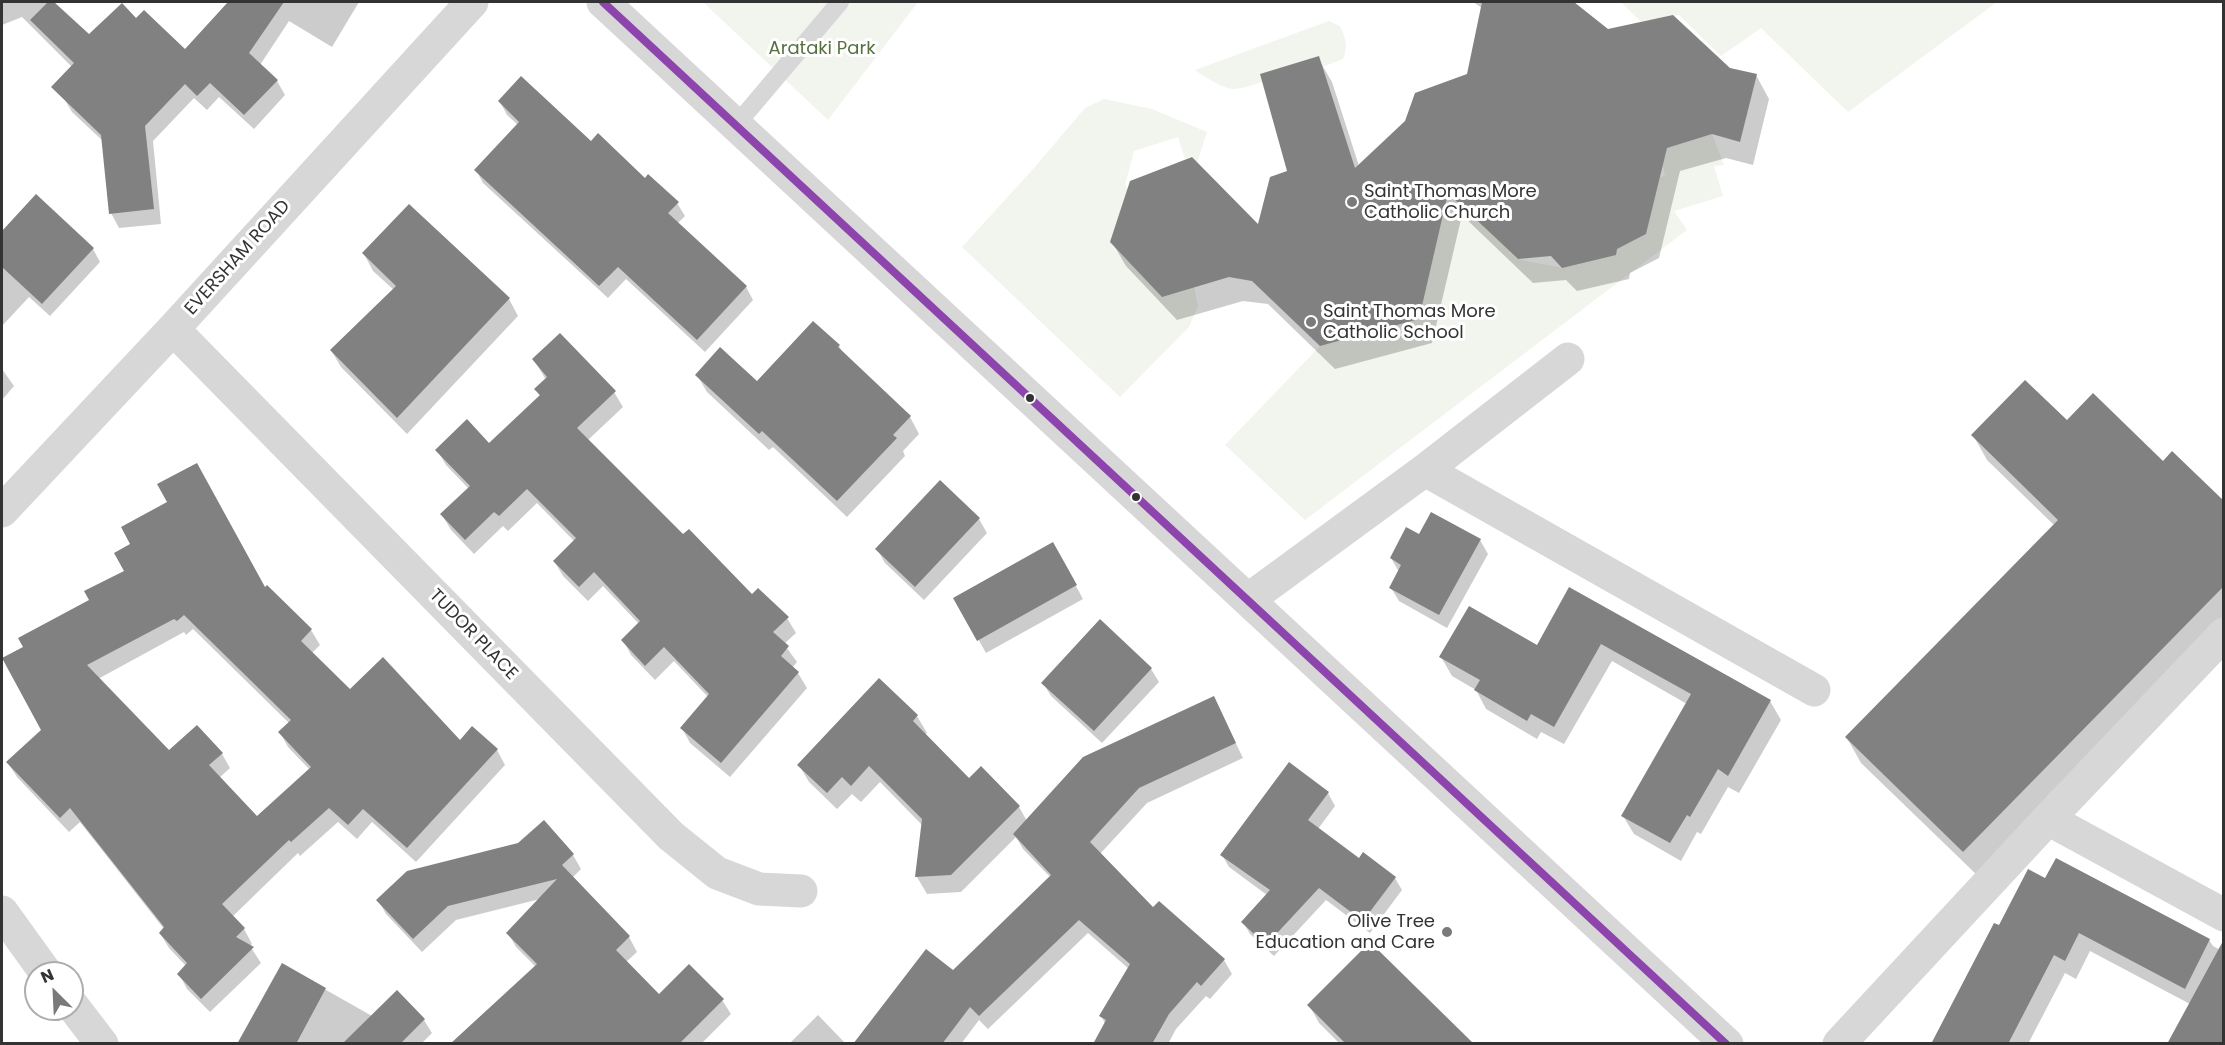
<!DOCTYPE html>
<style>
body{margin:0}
#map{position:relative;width:2225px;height:1045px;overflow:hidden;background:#fff;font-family:Poppins,sans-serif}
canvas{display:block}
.frame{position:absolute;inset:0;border:3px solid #333;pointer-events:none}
.north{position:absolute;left:24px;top:961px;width:60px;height:60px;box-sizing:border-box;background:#fff;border:2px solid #adadad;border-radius:50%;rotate:336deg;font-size:16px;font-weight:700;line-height:24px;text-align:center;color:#333}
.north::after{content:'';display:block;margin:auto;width:21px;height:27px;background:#7a7a7a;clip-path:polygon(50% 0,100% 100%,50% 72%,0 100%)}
</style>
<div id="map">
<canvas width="2225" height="1045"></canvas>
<div class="frame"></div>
<div class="north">N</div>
</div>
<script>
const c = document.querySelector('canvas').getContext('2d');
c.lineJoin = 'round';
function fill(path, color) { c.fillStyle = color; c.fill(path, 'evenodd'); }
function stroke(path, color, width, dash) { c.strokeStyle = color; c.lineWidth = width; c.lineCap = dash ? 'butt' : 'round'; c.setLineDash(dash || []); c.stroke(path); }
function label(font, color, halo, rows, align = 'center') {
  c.font = font + ' Poppins,sans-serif'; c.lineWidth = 6; c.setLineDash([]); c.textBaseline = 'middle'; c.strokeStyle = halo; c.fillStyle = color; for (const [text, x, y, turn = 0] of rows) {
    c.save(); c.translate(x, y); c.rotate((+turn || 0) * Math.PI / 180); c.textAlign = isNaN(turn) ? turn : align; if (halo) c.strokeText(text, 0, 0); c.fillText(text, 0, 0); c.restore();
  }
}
const green = new Path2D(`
 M703 2H918L828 120Z
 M1621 2H1997L1848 112 1761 28 1721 56 1679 15 1641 22Z
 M1329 21 1340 26C1346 39 1348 46 1343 59L1322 67 1319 56C1296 66 1257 88 1233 89 1224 89 1203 76 1195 70Z
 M1104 99 1152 109 1207 132 1197 163 1192 156 1185 159 1178 137 1134 151 1125 185 1194 287 1198 306 1189 327 1120 397 962 247 1034 168 1085 108Z
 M1712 134 1724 165 1714 166 1723 196 1674 211 1687 230 1305 520 1225 445 1320 346 1419 319 1441 222 1439 197 1484 186 1464 208 1517 259 1562 268 1619 240 1629 243 1646 234 1659 178 1665 175 1659 150Z`);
const shadow = new Path2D(`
 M2 2H52L89 37 136 20 185 51 230 2H359L332 47 289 21 260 65 277 81 285 95 254 129 219 97 207 110 194 98 153 141 161 224 119 228 111 213 104 142 72 112 63 97 82 77 22 17 2 25Z
 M1473 2H1572L1607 31 1729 69 1756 75 1769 99 1753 165 1726 158 1680 171 1659 258 1630 273 1629 279 1577 291 1566 280 1533 283 1462 215 1432 343 1335 369 1268 304 1243 301 1177 320 1126 266 1112 242 1259 226 1289 172 1318 58 1332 82 1359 166 1468 75 1482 8Z
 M500 102 591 143 677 203 685 216 677 224 746 287 753 300 705 352 626 279 608 298 483 183 476 170 518 125 507 115Z
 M36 196 93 249 100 262 50 316 29 297 2 326V233Z
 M364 254 509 299 518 316 407 434 341 367 331 350 394 290 373 271Z
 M813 323 839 346 844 355 910 417 919 434 903 451 905 456 847 517 773 447 769 450 707 392 697 375 757 383Z
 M534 360 614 392 623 407 588 440 683 537 752 596 787 618 796 633 784 644 797 662 792 668 798 673 807 688 730 777 690 743 682 728 708 697 674 661 655 680 631 655 623 640 639 624 603 586 588 601 563 576 554 561 574 541 537 503 508 531 503 526 474 554 451 530 442 515 469 489 446 465 437 450 489 445 540 397 536 389 546 380Z
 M2 369 14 386 2 400Z
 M1973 435 2163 463 2173 453 2224 503V626L1978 876 1861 763 1847 738 2055 526 1987 460Z
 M940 482 979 519 987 533 924 600 885 563 877 549Z
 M1420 536 1480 540 1488 554 1447 628 1399 601 1391 588 1399 572 1391 558Z
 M1053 544 1083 599 986 653 955 598Z
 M267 587 311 630 320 645 312 653 350 691 460 742 473 728 497 750 505 765 416 862 372 822 357 839 338 822 300 856 298 853 232 917 244 929 252 944 250 946 261 963 210 1012 187 989 179 974 186 966 169 948 160 933 164 929 80 822 69 832 17 777 8 763 43 730 4 659 265 589ZM193 629 289 723 280 732 288 747 310 770 257 818 219 778 230 768 222 754 197 727 169 753 98 679 184 632 186 635Z
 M1569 589 1770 701 1781 720 1739 793 1728 787 1701 834 1697 832 1681 861 1634 834 1623 816 1687 704 1612 661 1564 744 1541 732 1537 739 1486 709 1476 690 1452 676 1441 657 1538 647Z
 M1151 669 1159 682 1102 743 1051 696 1043 683Z
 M879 680 917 716 927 733 925 735 969 780 981 768 1019 807 1027 821 1221 713 1243 758 1147 803 1100 854 1153 909 1224 960 1232 974 1210 999 1206 996 1176 1029 1168 1044H1095L1106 1025 1101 1016 1129 969 1088 933 988 1029 979 1020 961 1044H855L953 972 1051 878 1023 849 1016 837 961 892 927 894 917 877 923 826 880 782 861 802 852 794 837 809 809 782 799 765Z
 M1328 793 1335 806 1318 829 1359 860 1395 878 1402 890 1370 933 1326 900 1274 956 1250 934 1243 922 1267 895 1229 867 1222 855Z
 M543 822 573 855 581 869 572 878 629 937 637 952 626 962 659 997 722 1000 731 1014 701 1044H455L536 967 516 947 508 933 540 899 456 920 422 952 386 914 378 900 518 845Z
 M2046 880 2209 940 2213 946 2224 952V1044H2169L2190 1004 2090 951 2076 979 2065 973 2028 1044H1938L1999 927Z
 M282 965 372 1016 424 1020 432 1033 421 1044H242Z
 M1309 1005 1472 1044H1340L1319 1023Z
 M818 1015 846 1044H789Z`);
const building = new Path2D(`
 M48 2H54L89 34 122 3 136 18 144 10 185 49 228 2H284L249 53 278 80 244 115 210 83 197 96 185 84 145 126 154 209 109 214 101 135 51 87 74 63 30 20Z
 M1482 2H1574L1608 29 1673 15 1730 68 1757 74 1740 142 1712 134 1667 148 1646 234 1617 249 1616 255 1562 268 1551 256 1518 259 1448 193 1419 319 1320 346 1252 281 1229 277 1162 297 1110 242 1130 181 1192 157 1258 224 1270 177 1287 171 1260 74 1319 56 1355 168 1405 121 1415 93 1467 74Z
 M521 76 591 141 598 133 645 178 648 174 679 202 668 213 747 286 697 340 618 267 599 286 474 170 519 122 498 101Z
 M36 194 94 248 42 304 2 267V231Z
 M409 204 510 298 397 418 330 350 396 286 362 253Z
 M813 321 840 345 838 347 911 416 893 435 897 438 837 501 762 431 759 434 695 375 720 347 757 381Z
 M560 333 616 391 577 428 683 534 689 529 752 594 758 588 789 617 773 632 789 646 781 656 799 672 721 763 680 728 709 694 664 647 645 666 621 640 640 621 594 572 579 587 553 561 576 538 527 489 499 516 494 512 465 540 440 514 470 486 435 450 467 419 489 443 540 395 534 389 547 377 532 359Z
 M2025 380 2067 420 2093 393 2163 461 2172 451 2223 500V587L1963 852 1845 737 2058 520 1971 435Z
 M197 463 265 587 267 585 312 629 301 641 350 689 383 657 460 740 472 726 498 749 407 848 363 809 348 825 329 808 291 842 289 840 222 904 245 928 236 937 254 947 201 999 177 974 187 963 159 933 164 927 70 808 60 818 6 762 41 730 2 658 23 647 18 638 89 600 84 591 124 571 114 553 130 544 121 527 167 502 157 484ZM184 615 291 720 278 732 311 767 257 816 209 765 223 753 197 725 169 750 87 665 174 619 177 621Z
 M940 480 980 518 915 587 875 549Z
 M1431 512 1481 539 1439 615 1389 588 1401 565 1390 558 1406 527 1419 534Z
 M1053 542 1077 585 977 641 953 598Z
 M1569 587 1771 700 1728 776 1718 769 1690 817 1687 815 1670 843 1621 816 1691 694 1601 644 1554 727 1531 714 1527 721 1474 690 1480 680 1439 657 1469 606 1537 645Z
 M1100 619 1152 668 1094 731 1041 683Z
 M879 678 918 715 913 721 969 778 981 766 1020 806 951 875 915 877 922 819 869 766 851 786 842 777 827 793 797 765Z
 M1214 696 1236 743 1139 788 1090 842 1153 907 1159 901 1225 959 1201 986 1197 982 1169 1014 1152 1044H1093L1106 1020 1099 1016 1130 964 1079 920 979 1016 970 1007 942 1044H853L926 949 953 970 1051 875 1013 834 1083 757Z
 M1289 762 1329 792 1308 820 1359 858 1363 852 1396 877 1363 921 1319 888 1266 945 1241 922 1270 890 1220 855Z
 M544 820 574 854 562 865 630 936 616 950 659 994 689 964 724 999 679 1044H450L537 964 506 933 557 879 448 906 413 939 376 900 407 871 518 843Z
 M2056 858 2210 939 2185 989 2079 933 2065 961 2054 955 2008 1044H1931L1994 923 1999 925 2028 869 2045 878Z
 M2223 941V1044H2167Z
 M1370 942 1474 1044H1346L1307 1005Z
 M282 963 326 988 296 1044H237Z
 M397 990 425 1019 400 1044H342Z`);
const service = new Path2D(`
 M736 125 840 2`);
const minor = new Path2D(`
 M173 329 671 836 717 873 759 889 801 891
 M1425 470 1814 690
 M2 511 173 329 472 2
 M1249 599 1425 470 1568 359
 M2048 819 2224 915
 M2 912 46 973
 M72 1005 102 1044
 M1839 1044 2048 819 2224 634`);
const tertiary = new Path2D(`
 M603 2 1727 1044`);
const bus1 = new Path2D(`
 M603 2 1726 1044`);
const markers = [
 [1352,202,6,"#7a7a7a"],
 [1311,322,6,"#7a7a7a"],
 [1030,398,5,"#333"],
 [1136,497,5,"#333"],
 [1447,932,6,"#7a7a7a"]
];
const parkNames = [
 ["Arataki Park",822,49]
];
const poiNames = [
 ["Saint Thomas More",1364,192],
 ["Catholic Church",1364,213],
 ["Saint Thomas More",1323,312],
 ["Catholic School",1323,333],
 ["Olive Tree",1435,922,"right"],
 ["Education and Care",1435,943,"right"]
];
const streetNames = [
 ["EVERSHAM ROAD",238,258,-48],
 ["TUDOR PLACE",473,635,46]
];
fill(green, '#f1f5ed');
fill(shadow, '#0003');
fill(building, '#818181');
stroke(service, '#d7d7d7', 18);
stroke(minor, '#d7d7d7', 33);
stroke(tertiary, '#d7d7d7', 33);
stroke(bus1, '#8e44ad', 8);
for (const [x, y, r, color] of markers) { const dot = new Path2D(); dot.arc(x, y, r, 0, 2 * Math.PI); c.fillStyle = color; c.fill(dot); stroke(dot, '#fff', 2); }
label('18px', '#56703f', '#fff', parkNames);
label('18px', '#333', '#fff', poiNames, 'left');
label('18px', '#333', '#fff', streetNames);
</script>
